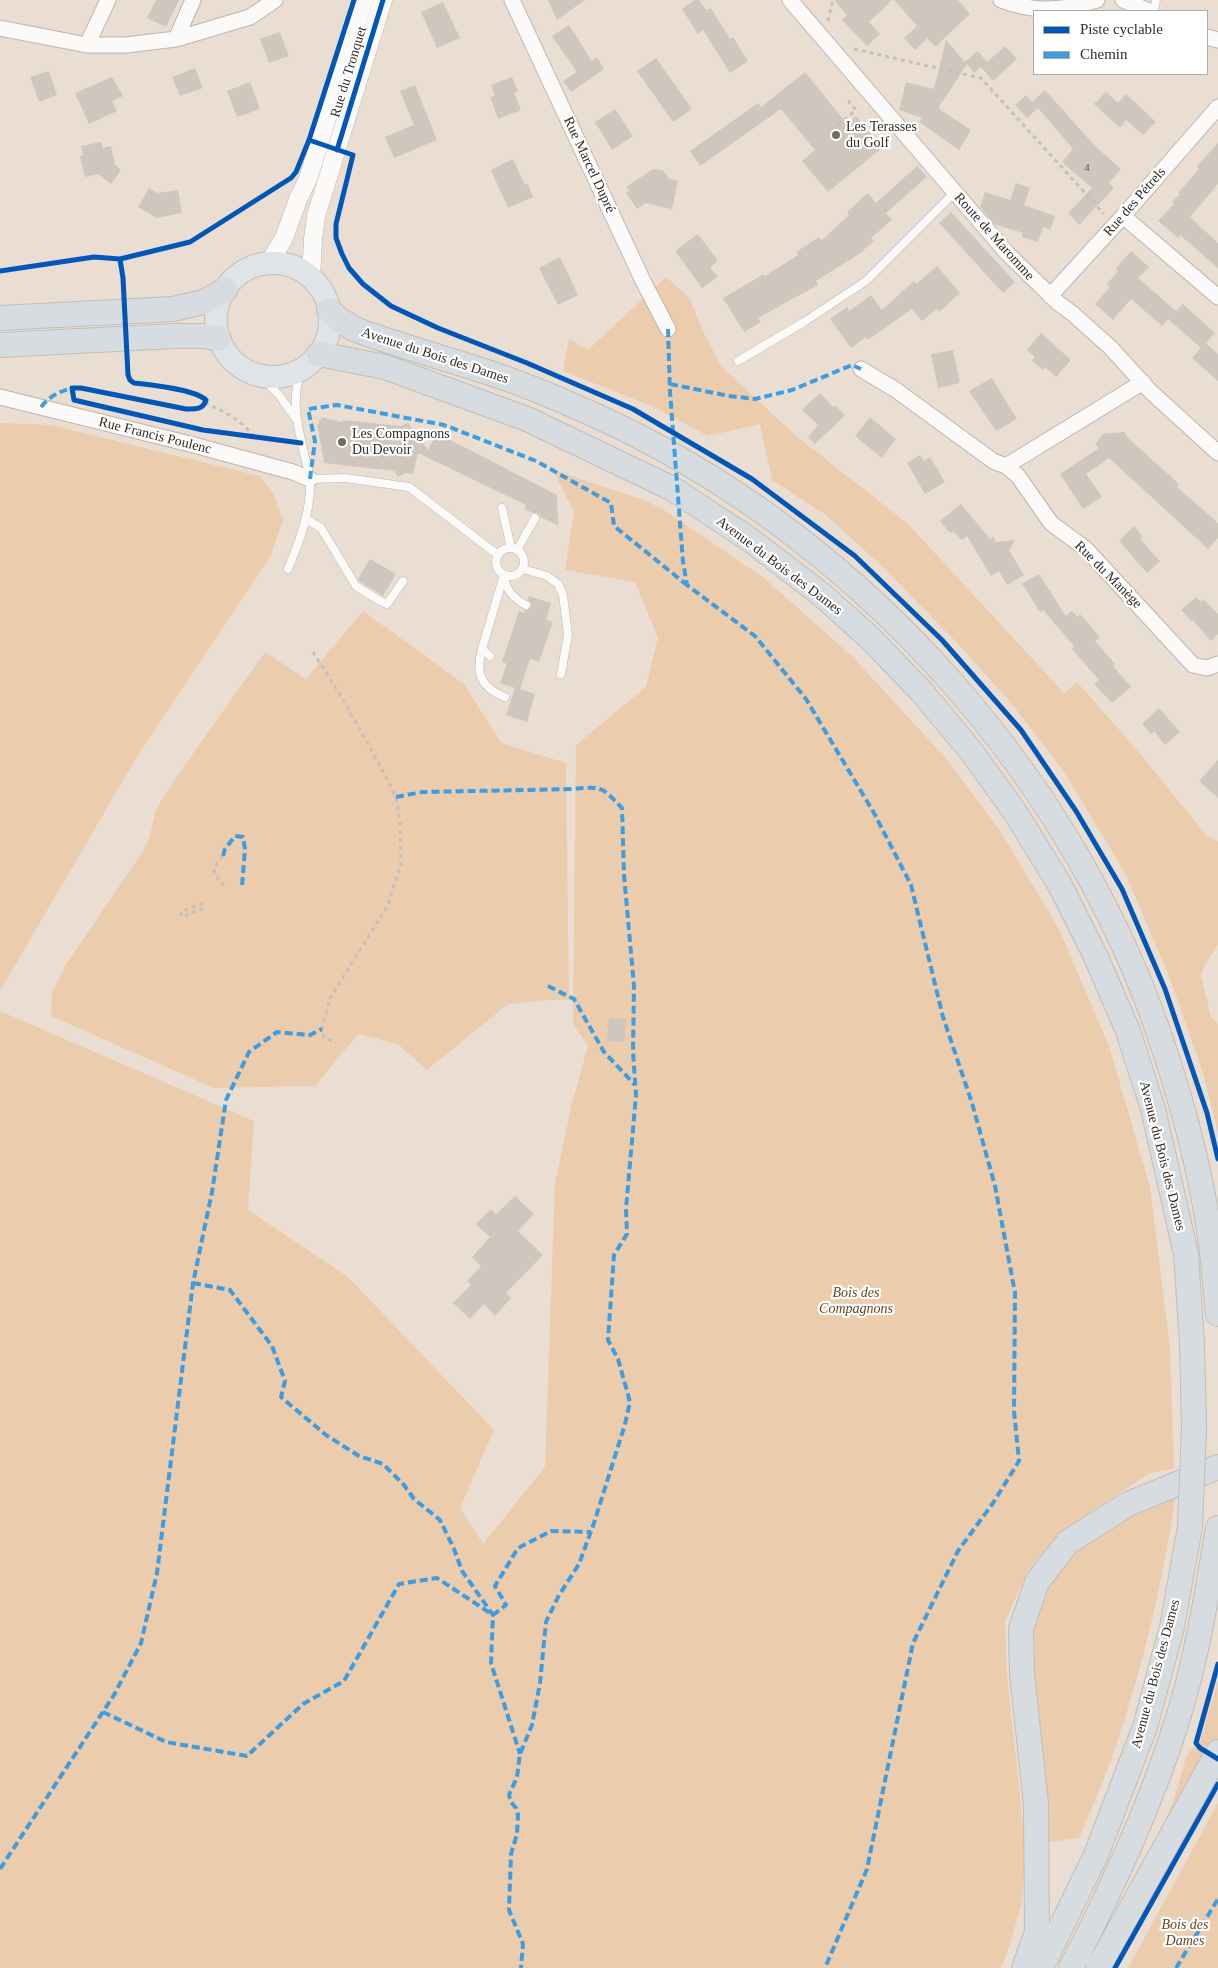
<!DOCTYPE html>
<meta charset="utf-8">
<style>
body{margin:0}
#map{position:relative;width:1218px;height:1968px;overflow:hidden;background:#eaded3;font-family:Georgia,serif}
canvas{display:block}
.legend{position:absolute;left:1033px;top:10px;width:175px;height:65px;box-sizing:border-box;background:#fff;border:1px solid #adaba7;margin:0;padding:6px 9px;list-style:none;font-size:15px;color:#332c24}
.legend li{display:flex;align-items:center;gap:10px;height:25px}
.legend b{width:25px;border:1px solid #adaba7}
</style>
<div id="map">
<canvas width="1218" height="1968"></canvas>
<ul class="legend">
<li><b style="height:6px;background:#0057b8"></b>Piste cyclable</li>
<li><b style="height:6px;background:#3e9ce0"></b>Chemin</li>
</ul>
</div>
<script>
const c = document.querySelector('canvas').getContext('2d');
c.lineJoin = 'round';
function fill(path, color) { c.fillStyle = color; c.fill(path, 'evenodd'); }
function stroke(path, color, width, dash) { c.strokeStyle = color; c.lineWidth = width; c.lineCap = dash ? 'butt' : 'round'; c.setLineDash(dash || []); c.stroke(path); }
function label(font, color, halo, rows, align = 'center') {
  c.font = font + ' Georgia,serif'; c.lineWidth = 4.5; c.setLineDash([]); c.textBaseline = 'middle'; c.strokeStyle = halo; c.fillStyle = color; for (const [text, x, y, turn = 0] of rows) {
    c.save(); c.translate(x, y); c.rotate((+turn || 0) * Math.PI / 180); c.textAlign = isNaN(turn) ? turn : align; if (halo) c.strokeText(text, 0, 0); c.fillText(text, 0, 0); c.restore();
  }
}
const green = new Path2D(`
 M666 277 689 297 703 331 721 366 796 436 907 523 1064 693 1077 682 1131 743 1207 836 1218 841V945L1204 966 1201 976 1211 1017 1218 1024V1132L1203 1073 1168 973 1124 871 1065 773 1012 704 960 646 885 569 826 515 772 480 760 424 708 436 654 407 563 371 569 339 588 350Z
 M0 423 52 425 259 476 273 493 283 520 270 557 138 755 0 991Z
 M553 470 641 499 661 508 764 578 853 657 950 763 1000 831 1058 927 1109 1046 1150 1187 1170 1348 1174 1469 1150 1473 1059 1533 1027 1572 1005 1622 1007 1676 1026 1851 1021 1907 1006 1956 1001 1968H0V1011L254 1121 248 1210 348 1277 494 1430 460 1508 483 1544 545 1467 555 1183 571 1107 588 1045 573 1025 576 745 646 687 658 638 635 582 565 570 574 512Z
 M363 611 464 684 501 743 566 763 569 1000H548L508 1004 427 1070 398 1044 358 1034 315 1086 214 1088 51 1016 52 993 65 966 143 851 149 838 156 809 175 779 265 652 306 679Z
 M1176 1492C1163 1584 1140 1680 1108 1768 1099 1792 1089 1815 1079 1838L1049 1842 1032 1651C1032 1642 1031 1633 1033 1624 1034 1618 1037 1612 1039 1606 1062 1542 1119 1520 1176 1492Z
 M1218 1680V1741L1157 1841 1174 1799 1187 1754 1200 1742Z
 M1218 1803V1968H1128Z`);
const building = new Path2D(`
 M156 0H179L166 27 147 18Z
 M548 0H585L557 20Z
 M695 0H699L706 10 711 8 730 39 733 37 748 61 730 73 703 30 698 34 682 9Z
 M834 0H892L869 22 880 34 867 46 842 20 847 15Z
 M894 0H958L970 14 935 47 927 38 915 50 904 38 917 26Z
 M443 2 460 38 437 48 421 12Z
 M569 25 592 61 597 57 604 69 571 92 563 81 577 72 552 36Z
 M280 32 289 56 269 63 260 39Z
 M946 40 965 62 978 51 987 62 1005 46 1017 59 993 81 981 67 986 63 974 73 967 64 939 107V109L971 130 959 150 919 122 922 118 899 110 906 82 934 89Z
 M656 58 692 109 673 122 637 71Z
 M195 68 203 88 180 96 172 77Z
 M49 71 57 95 39 102 30 77Z
 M805 72 847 124 856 116 882 148 828 192 802 161 815 150 781 109 700 166 690 151 758 103 761 107Z
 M112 77 123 96 112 101 117 111 89 124 75 93Z
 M512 77 518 92 514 93 521 110 498 119 490 97 495 96 491 85Z
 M250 82 260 109 237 117 227 91Z
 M415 85 437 140 394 158 385 137 414 125 400 91Z
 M1045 90 1096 147 1121 169 1109 183 1114 188 1079 225 1068 213 1092 188 1062 162 1073 149 1038 108 1027 118 1015 105 1026 95 1032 102Z
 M1106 92 1118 103 1126 94 1156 122 1143 135 1126 120 1120 128 1094 104Z
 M615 109 633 136 612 150 595 122Z
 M101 142 103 148 111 146 115 165 121 170 111 184 98 174 85 177 80 156 83 155 81 146Z
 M1218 143V184L1190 217 1218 243V268L1180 235 1178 238 1158 221 1174 204 1172 202 1180 194 1178 193 1199 169 1197 166Z
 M513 159 525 185 528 184 533 197 508 208 491 170Z
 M917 166 927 177 886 213 892 220 871 238 874 241 859 254 816 281 818 285 758 318 761 322 744 332 723 298 764 274 765 276 798 255 796 252 819 237 822 240 849 215 847 212 868 193 876 203Z
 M653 169 663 170 669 179 678 181 672 209 645 203 637 209 626 193 630 191 626 187Z
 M1016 183 1030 188 1024 205 1055 216 1050 230 1043 227 1038 242 1022 237 1023 233 994 224 980 207 985 192 1010 200Z
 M149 188 158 193 178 190 182 213 157 218 138 207Z
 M951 212 1015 282 1003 293 939 223Z
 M698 234 718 261 710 267 718 277 702 288 675 251Z
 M1131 251 1149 267 1138 278 1176 311 1174 314 1183 304 1215 333 1206 343 1218 354V381L1192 358 1201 348 1168 319 1162 326 1131 299 1113 320 1095 304 1110 287 1107 284 1118 271 1116 268Z
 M560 257 578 295 558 305 539 268Z
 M937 266 960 293 939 312 937 309 922 321 912 309 868 340 866 337 851 348 830 319 847 307 849 311 871 295 882 310 914 281 916 284Z
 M1041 333 1071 360 1056 377 1045 367 1042 370 1032 360 1035 357 1027 350Z
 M953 350 960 383 938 388 931 354Z
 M992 378 1017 419 996 431 969 391Z
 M820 393 833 407 835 405 845 415 815 444 808 437 818 425 802 410Z
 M321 417 342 422V420L401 426 408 423 428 450 437 433 557 495 558 525 540 517 537 513H533L524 509 526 505 418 453 413 474 405 473 398 477 394 471 324 463 317 424H319V420H322Z
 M870 417 896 439 882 458 855 436Z
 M1124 432 1128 438 1179 484 1177 487 1218 523V538L1208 549 1109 458 1086 474 1102 497 1083 509 1060 474 1099 448 1095 444 1103 434Z
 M920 455 924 461 930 457 945 482 925 494 907 463Z
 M961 504 990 539 993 536 996 542 1015 540 1009 550 1024 575 1007 585 999 571 991 576 967 536 962 540 953 531 950 533 940 521Z
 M1134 526 1143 537 1140 539 1160 561 1147 573 1119 541Z
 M370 559 396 574 383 596 360 582 358 579Z
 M1039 574 1066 616 1072 611 1078 617 1080 614 1100 637 1095 641 1115 664 1113 666 1131 687 1112 703 1094 684 1099 680 1072 649 1074 646 1043 610 1040 612 1022 584Z
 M529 596 551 603 546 620 553 622 539 662 530 659 520 689 535 694 527 722 506 715 515 688 500 683 507 664 502 662 519 611 524 613V610H528L531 607V603L528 600Z
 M1196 597 1201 602 1203 599 1218 614V634L1211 641 1193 620 1191 621 1181 610Z
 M1159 708 1180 732 1165 745 1154 731 1151 734 1142 724Z
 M1218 760V798L1199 781Z
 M609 1018 626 1019 624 1042 607 1041Z
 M515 1196 534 1214 518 1231 543 1255 506 1293 511 1298 495 1316 484 1304 470 1319 453 1303 471 1285 467 1281 481 1266 472 1257 490 1237 476 1224 491 1209 496 1214Z`);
const path = new Path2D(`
 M828 21 833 0
 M854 49 981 78 1104 214
 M838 125 856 110 849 102 853 98
 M205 403C223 411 242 420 253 436
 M313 652 344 701 383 771 396 797 400 823 401 864 388 905 330 998 322 1029 324 1037 336 1043
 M223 856 217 863 214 871 220 883 229 885
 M203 903 181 912 182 917 204 908`);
const service = new Path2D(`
 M1154 11 1156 0
 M738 361 804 322 866 281 954 193
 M261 376 279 395 296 419
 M310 479 345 478 409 487 498 555
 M502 508 511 548
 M306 519 321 528 356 586 380 601 387 604 403 581
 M496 562a14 14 0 1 1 28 0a14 14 0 1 1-28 0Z
 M517 550 535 518
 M288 569C300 540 311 512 310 480 309 471 306 462 304 453 297 423 291 400 301 370
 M523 569 547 576 558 584 563 595 568 635 561 674
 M504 577C506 591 514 599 526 605
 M482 649C475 673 481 688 505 697
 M490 656 482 649 504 575`);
const minor = new Path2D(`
 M512 0 643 281 668 329
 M790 0 1007 253 1057 302 1073 314 1111 348 1150 391 1218 453
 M1001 0C1035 13 1062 11 1097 0
 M1123 0 1149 11
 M0 28 87 45H126L176 39 250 17 275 0
 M1207 37 1218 40
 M176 39 193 0
 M87 45 108 0
 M1123 216 1218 297
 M1050 296 1123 216 1218 107
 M861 369 896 390 993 461 1006 466 1018 476 1051 523 1086 549 1193 665 1207 668 1218 664
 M0 397 190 444 293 472 310 479
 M1006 466 1143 382`);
const tertiary = new Path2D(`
 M269 263 284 238 299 197 308 179 364 0
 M311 279 313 239 316 216 383 0`);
const primary = new Path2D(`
 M216 320a57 57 0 1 1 114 0a57 57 0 1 1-114 0Z`);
const trunk = new Path2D(`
 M329 310 336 317 354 329C402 347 453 360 502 377 541 391 580 408 618 426 871 549 1079 785 1165 1052 1185 1112 1201 1174 1210 1237 1214 1262 1215 1288 1218 1314
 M0 318 173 309 204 302 225 290
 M0 345 175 336H204L219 339
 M319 354 385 367 527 419 673 489 749 539 822 595 870 638 921 691 971 751 1015 812 1060 885 1096 957 1128 1031 1153 1109 1186 1254 1192 1343 1194 1427
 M1024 1968 1037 1932 1036 1804 1022 1674 1021 1629 1037 1582 1068 1542 1128 1504 1218 1467
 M1041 1968 1096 1855 1145 1727 1172 1627 1190 1527
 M1071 1968C1112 1888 1150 1807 1177 1721 1197 1659 1207 1593 1218 1528
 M1098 1968 1218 1752`);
const trunkBridge = new Path2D(`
 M1190 1527 1194 1427`);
const quiet = new Path2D(`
 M668 329 670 392 683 562 687 585 755 636 806 699 874 813 911 885 943 1017 972 1103 995 1186 1015 1293 1014 1411 1019 1461 993 1503 958 1551 913 1643 867 1869 825 1968
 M670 384 729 396 755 399 792 390 852 365 861 369
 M41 407C50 396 58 392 72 388
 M310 479 315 441 308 409 337 405 444 425 536 461 611 503 614 526 687 585
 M396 797 423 792 573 789C602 786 602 787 622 808L624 875 634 986 633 1052 636 1095 626 1209 627 1234 614 1255 608 1340 618 1359 630 1402 625 1424 594 1523 579 1564 558 1597 546 1622 540 1683 532 1725 520 1754 517 1777 509 1795 511 1802 516 1808 518 1815 517 1834 511 1854 509 1910 523 1944 521 1968
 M223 856 225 849 235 836 243 837 245 849 242 886
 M548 986 574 999 604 1052 635 1085
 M193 1283 230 1290 272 1346 285 1381 281 1397 326 1435 359 1456 383 1464 404 1485 414 1499 440 1520 454 1549 462 1571 493 1615 491 1663 520 1754
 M103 1712 166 1742 247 1756 303 1704 344 1681 399 1584 437 1578 493 1615 506 1605 495 1586 518 1548 551 1531 591 1532
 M0 1869 114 1695 141 1643 157 1573 193 1283 212 1192 226 1100 249 1052 277 1032 310 1035 322 1029
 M1176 1968 1218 1899`);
const cycleway = new Path2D(`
 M309 140 353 155 336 224V238L342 254 349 268 363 284 391 306 438 328 527 363 633 409 752 479 855 556 942 640 1021 730 1076 811 1122 889 1165 989 1207 1113 1218 1159
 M337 150 383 0
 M120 259 123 278 128 375 130 380 134 383C151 385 194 389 206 400 203 410 195 409 186 409L81 388H72L74 400 203 430 301 443
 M0 271 94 257 120 259 190 242 291 178 296 172 309 140 354 0
 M1218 1664 1196 1743 1200 1748 1218 1759
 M1115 1968 1218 1784`);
const markers = [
 [836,135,5,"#736a61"],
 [342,442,5,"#736a61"]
];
const numberNames = [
 ["4",1087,168]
];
const streetNames = [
 ["Rue du Tronquet",349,72,-73],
 ["Rue Marcel Dupré",589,165,65],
 ["Rue des Pétrels",1135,202,-49],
 ["Route de Maromme",994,237,48],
 ["Avenue du Bois des Dames",435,356,18],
 ["Rue Francis Poulenc",155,436,14],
 ["Avenue du Bois des Dames",779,566,37],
 ["Rue du Manège",1108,575,45],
 ["Avenue du Bois des Dames",1162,1156,76],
 ["Avenue du Bois des Dames",1156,1674,-75]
];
const poiNames = [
 ["Les Terasses",846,127],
 ["du Golf",846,143],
 ["Les Compagnons",352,434],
 ["Du Devoir",352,450]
];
const parkNames = [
 ["Bois des",856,1293],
 ["Compagnons",856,1309],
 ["Bois des",1185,1925],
 ["Dames",1185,1941]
];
fill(green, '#ebccad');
fill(building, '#cfc6bd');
stroke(service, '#bdb4ac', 9);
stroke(minor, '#bdb4ac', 17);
stroke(tertiary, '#bdb4ac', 19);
stroke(primary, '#c3bdb7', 24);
stroke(trunk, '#c3bdb7', 26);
stroke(path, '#c5c0bd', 3, [4, 4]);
stroke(service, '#fcfaf8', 8);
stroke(minor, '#fcfaf8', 15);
stroke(tertiary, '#fcfaf8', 18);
stroke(primary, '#dfe4e7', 22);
stroke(trunk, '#d6dce0', 24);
stroke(trunkBridge, '#c3bdb7', 26, []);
stroke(trunkBridge, '#d6dce0', 24);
stroke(quiet, '#3e9ce0', 4, [8, 4]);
stroke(cycleway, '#0057b8', 5);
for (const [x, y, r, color] of markers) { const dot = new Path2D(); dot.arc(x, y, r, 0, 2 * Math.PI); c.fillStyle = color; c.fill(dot); stroke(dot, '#fff', 2); }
label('11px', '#5b534b', null, numberNames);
label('14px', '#332c24', '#fff', streetNames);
label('14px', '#332c24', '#fff', poiNames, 'left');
label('italic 14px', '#69451b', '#fff', parkNames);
</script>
